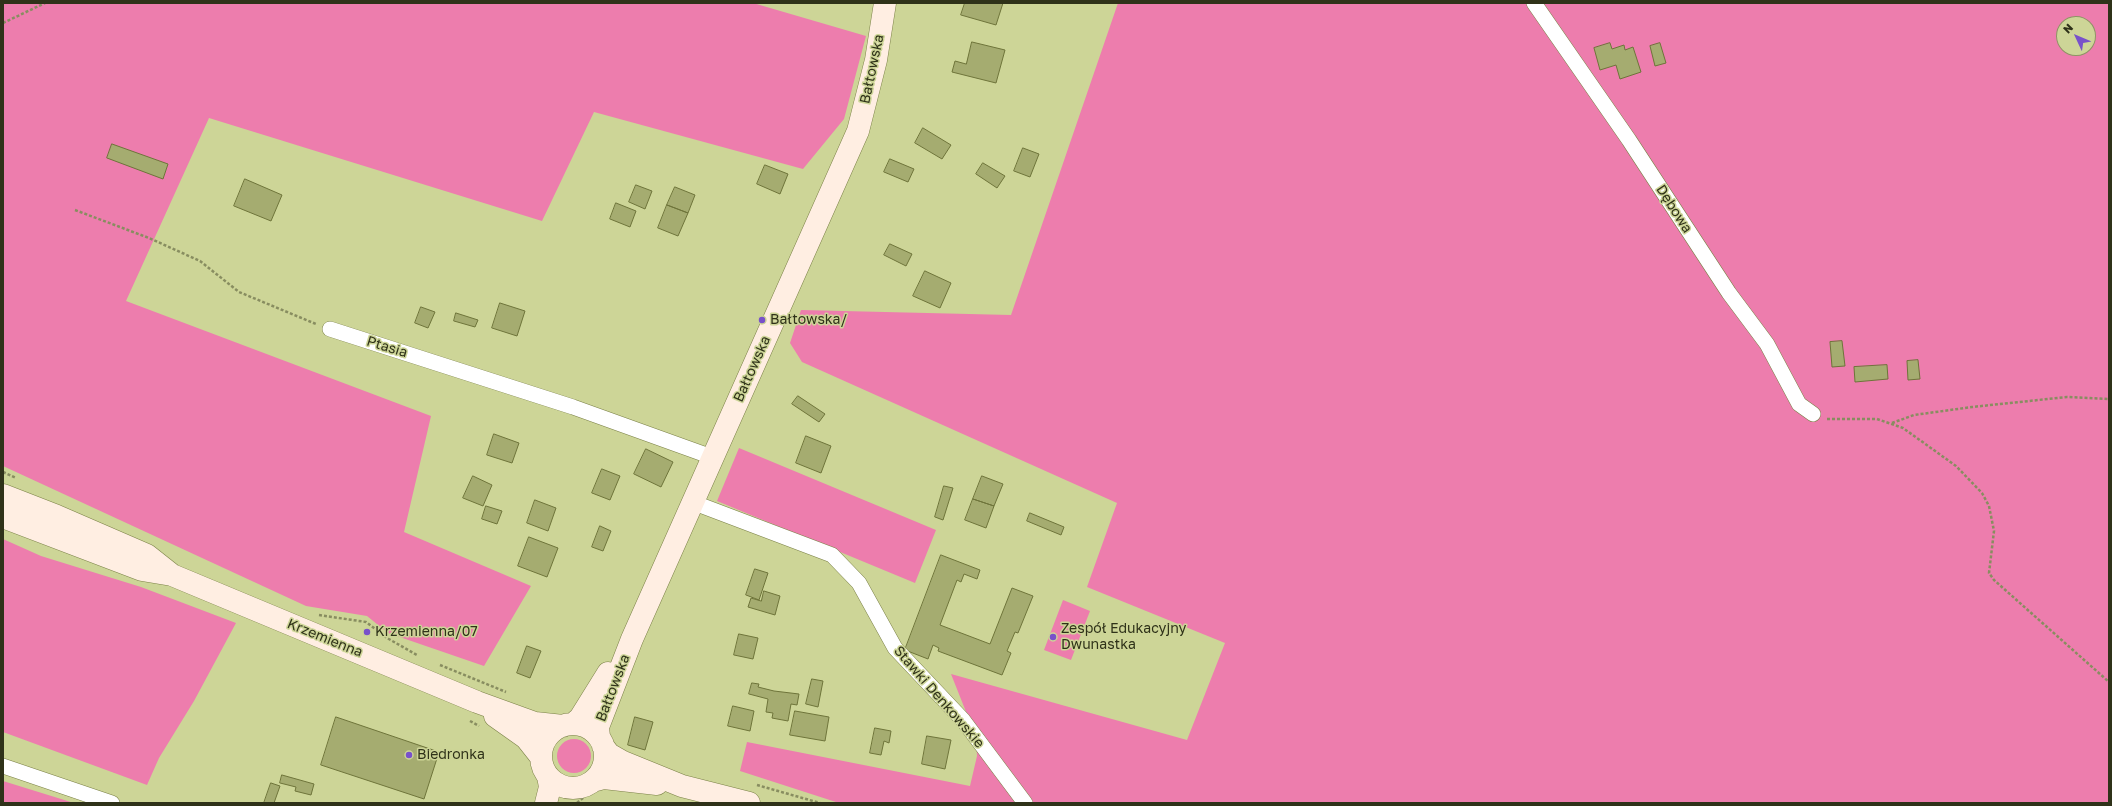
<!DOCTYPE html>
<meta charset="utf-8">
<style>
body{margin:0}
#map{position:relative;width:2112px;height:806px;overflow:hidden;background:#cdd597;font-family:"Golos Text",sans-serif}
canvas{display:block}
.frame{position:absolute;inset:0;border:4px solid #2f3219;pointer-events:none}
.north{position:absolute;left:2056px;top:16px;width:40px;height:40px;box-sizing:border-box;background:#cdd597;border:1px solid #8e9465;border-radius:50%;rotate:314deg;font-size:11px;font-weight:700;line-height:16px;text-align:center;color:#2f3219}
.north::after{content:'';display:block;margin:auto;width:14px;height:18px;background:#7851ca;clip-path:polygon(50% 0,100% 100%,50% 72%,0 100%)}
</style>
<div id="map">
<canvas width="2112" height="806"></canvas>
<div class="frame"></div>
<div class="north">N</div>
</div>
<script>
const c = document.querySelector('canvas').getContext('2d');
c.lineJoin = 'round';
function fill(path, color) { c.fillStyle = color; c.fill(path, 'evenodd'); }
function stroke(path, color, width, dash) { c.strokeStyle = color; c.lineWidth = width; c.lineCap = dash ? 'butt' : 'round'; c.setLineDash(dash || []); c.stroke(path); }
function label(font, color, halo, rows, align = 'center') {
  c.font = font + ' "Golos Text",sans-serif'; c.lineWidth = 3; c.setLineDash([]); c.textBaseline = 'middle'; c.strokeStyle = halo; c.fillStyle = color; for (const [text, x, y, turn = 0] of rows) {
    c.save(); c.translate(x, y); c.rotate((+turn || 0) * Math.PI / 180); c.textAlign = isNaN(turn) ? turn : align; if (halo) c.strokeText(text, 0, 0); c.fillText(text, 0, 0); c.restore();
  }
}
const green = new Path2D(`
 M3 3H753L866 36 844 119 803 169 594 112 542 221 209 118 126 301 431 416 404 532 531 586 484 666 388 633 367 616 306 606 3 466Z
 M1118 3H2109V803H839L740 771 747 742 970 786 977 756 976 737 951 674 1187 740 1225 643 1087 587 1117 503 802 362 790 343 801 310 1011 315ZM2064 24H2088V48H2064Z
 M739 448 936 530 915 583 717 501Z
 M3 539 41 556 141 587 236 623 194 701 159 758 147 785 3 732Z
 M1063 600 1090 611 1071 660 1044 650Z
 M557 756a17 17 0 1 1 34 0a17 17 0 1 1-34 0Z
 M3 781 74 803H3Z`);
const building = new Path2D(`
 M965 3H1003L996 25 961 15Z
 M972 42 1005 50 996 83 952 72 955 61 966 64Z
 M1610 43 1612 49 1624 45 1625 50 1633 47 1641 72 1620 79 1616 65 1600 70 1594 48Z
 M1660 43 1666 63 1655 66 1650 46Z
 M923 128 951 145 942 159 915 143Z
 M112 144 168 164 163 179 107 158Z
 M1023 148 1039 154 1030 177 1014 171Z
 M890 159 914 169 908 182 884 172Z
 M983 163 1005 176 997 188 976 174Z
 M765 165 788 174 780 194 757 184Z
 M245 179 282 195 271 221 234 206Z
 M636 185 652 191 645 209 629 202Z
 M675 187 695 195 688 213 667 205Z
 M616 203 636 211 630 227 610 219Z
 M667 205 688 213 678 236 658 228Z
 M890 244 912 254 906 266 884 255Z
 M925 271 951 283 940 308 913 296Z
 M500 303 525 311 517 336 492 328Z
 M421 307 435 312 428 328 415 323Z
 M456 313 478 320 475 327 454 321Z
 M1842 341 1845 366 1832 367 1830 342Z
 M1918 360 1920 379 1908 380 1907 361Z
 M1887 365 1888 379 1855 382 1854 367Z
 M798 396 825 414 819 422 792 404Z
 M494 434 519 443 512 463 487 455Z
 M806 436 831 446 821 473 796 463Z
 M646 449 673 462 661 487 634 474Z
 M602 469 620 476 610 500 592 493Z
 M473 476 492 485 483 506 463 498Z
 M982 476 1003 484 994 506 973 499Z
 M944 486 953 488 943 520 935 517Z
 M973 499 994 506 986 528 965 520Z
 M535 500 556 508 548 531 527 523Z
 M486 506 502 511 497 524 482 519Z
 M1030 513 1064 527 1061 535 1027 521Z
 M600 526 611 531 603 551 592 547Z
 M529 537 558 548 547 577 518 566Z
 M941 555 980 570 977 579 964 574 961 582 957 580 940 625 990 644 1012 588 1033 596 1018 633 1015 632 1007 651 1011 653 1002 675 938 651 939 648 933 645 928 659 905 650Z
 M755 569 768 573 759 600 746 595Z
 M764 591 780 596 775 615 748 607 751 598 761 601Z
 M739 634 758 638 753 659 734 655Z
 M527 646 541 651 530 678 517 673Z
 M812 679 823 681 818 707 806 704Z
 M752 683 759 684 758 687 774 691 799 694 797 705 791 704 788 721 772 718 773 713 766 712 768 699 749 694Z
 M733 706 754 711 750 731 728 726Z
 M795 711 829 717 825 741 790 735Z
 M336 717 439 752 424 799 321 765Z
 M635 717 653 722 645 750 628 745Z
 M875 728 891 731 889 743 884 741 881 755 870 753Z
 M927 736 951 740 945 769 922 764Z
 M282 775 314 784 311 795 295 791 296 787 280 783Z
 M271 783 280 786 274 803H264Z`);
const path = new Path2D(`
 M3 23 45 3
 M75 210 149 238 200 261 239 292 316 324
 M1827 419H1877L1903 428 1956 466 1982 493 1989 506 1994 531 1989 573 1994 580 2109 682
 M1892 423 1914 415 1972 407 2067 397 2109 399
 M3 472 16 478
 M319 615 366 622 387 638 417 655
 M440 665 506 692
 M470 721 479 726
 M757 785 820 803
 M577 803 584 797`);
const street = new Path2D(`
 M1534 3 1629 140 1729 293 1767 344 1799 404 1813 414
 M330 329 573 407 712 457
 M692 502 832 555 859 583 895 648 963 720 1025 803
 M3 766 112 803`);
const secondary = new Path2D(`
 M3 495 57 516 147 555 171 574
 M3 517 142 570 172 575 477 702 535 723 563 726
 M495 716 526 738 541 757
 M573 724 580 718 608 673
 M541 756a32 32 0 1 1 64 0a32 32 0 1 1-64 0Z
 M599 737 598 727 632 639 858 131 876 60 885 3
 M603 746 609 754 623 762 682 786 749 803
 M593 781 604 778 657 784
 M546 803 550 787 548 776`);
const markers = [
 [762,320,4,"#7851ca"],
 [367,632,4,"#7851ca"],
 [1053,637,4,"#7851ca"],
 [409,755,4,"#7851ca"]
];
const streetNames = [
 ["Bałtowska",872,69,-78],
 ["Dębowa",1674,209,57],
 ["Ptasia",387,347,17],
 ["Bałtowska",752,369,-66],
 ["Krzemienna",325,638,22],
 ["Bałtowska",613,688,-69],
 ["Stawki Denkowskie",939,697,49]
];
const poiNames = [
 ["Bałtowska/",770,320],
 ["Zespół Edukacyjny",1061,629],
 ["Dwunastka",1061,645],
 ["Krzemienna/07",375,632],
 ["Biedronka",417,755]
];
fill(green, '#ed7dad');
fill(building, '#a5ac70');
stroke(building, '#6e743a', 1);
stroke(street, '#7b8147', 16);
stroke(secondary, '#7b8147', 23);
stroke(path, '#888d60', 2.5, [3, 2]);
stroke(street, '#fff', 15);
stroke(secondary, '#ffeee2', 22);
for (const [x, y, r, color] of markers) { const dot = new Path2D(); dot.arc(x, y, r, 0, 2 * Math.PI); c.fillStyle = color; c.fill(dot); stroke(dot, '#cdd597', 1.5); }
label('14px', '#2f3219', '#cdd597', streetNames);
label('14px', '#2f3219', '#cdd597', poiNames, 'left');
</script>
